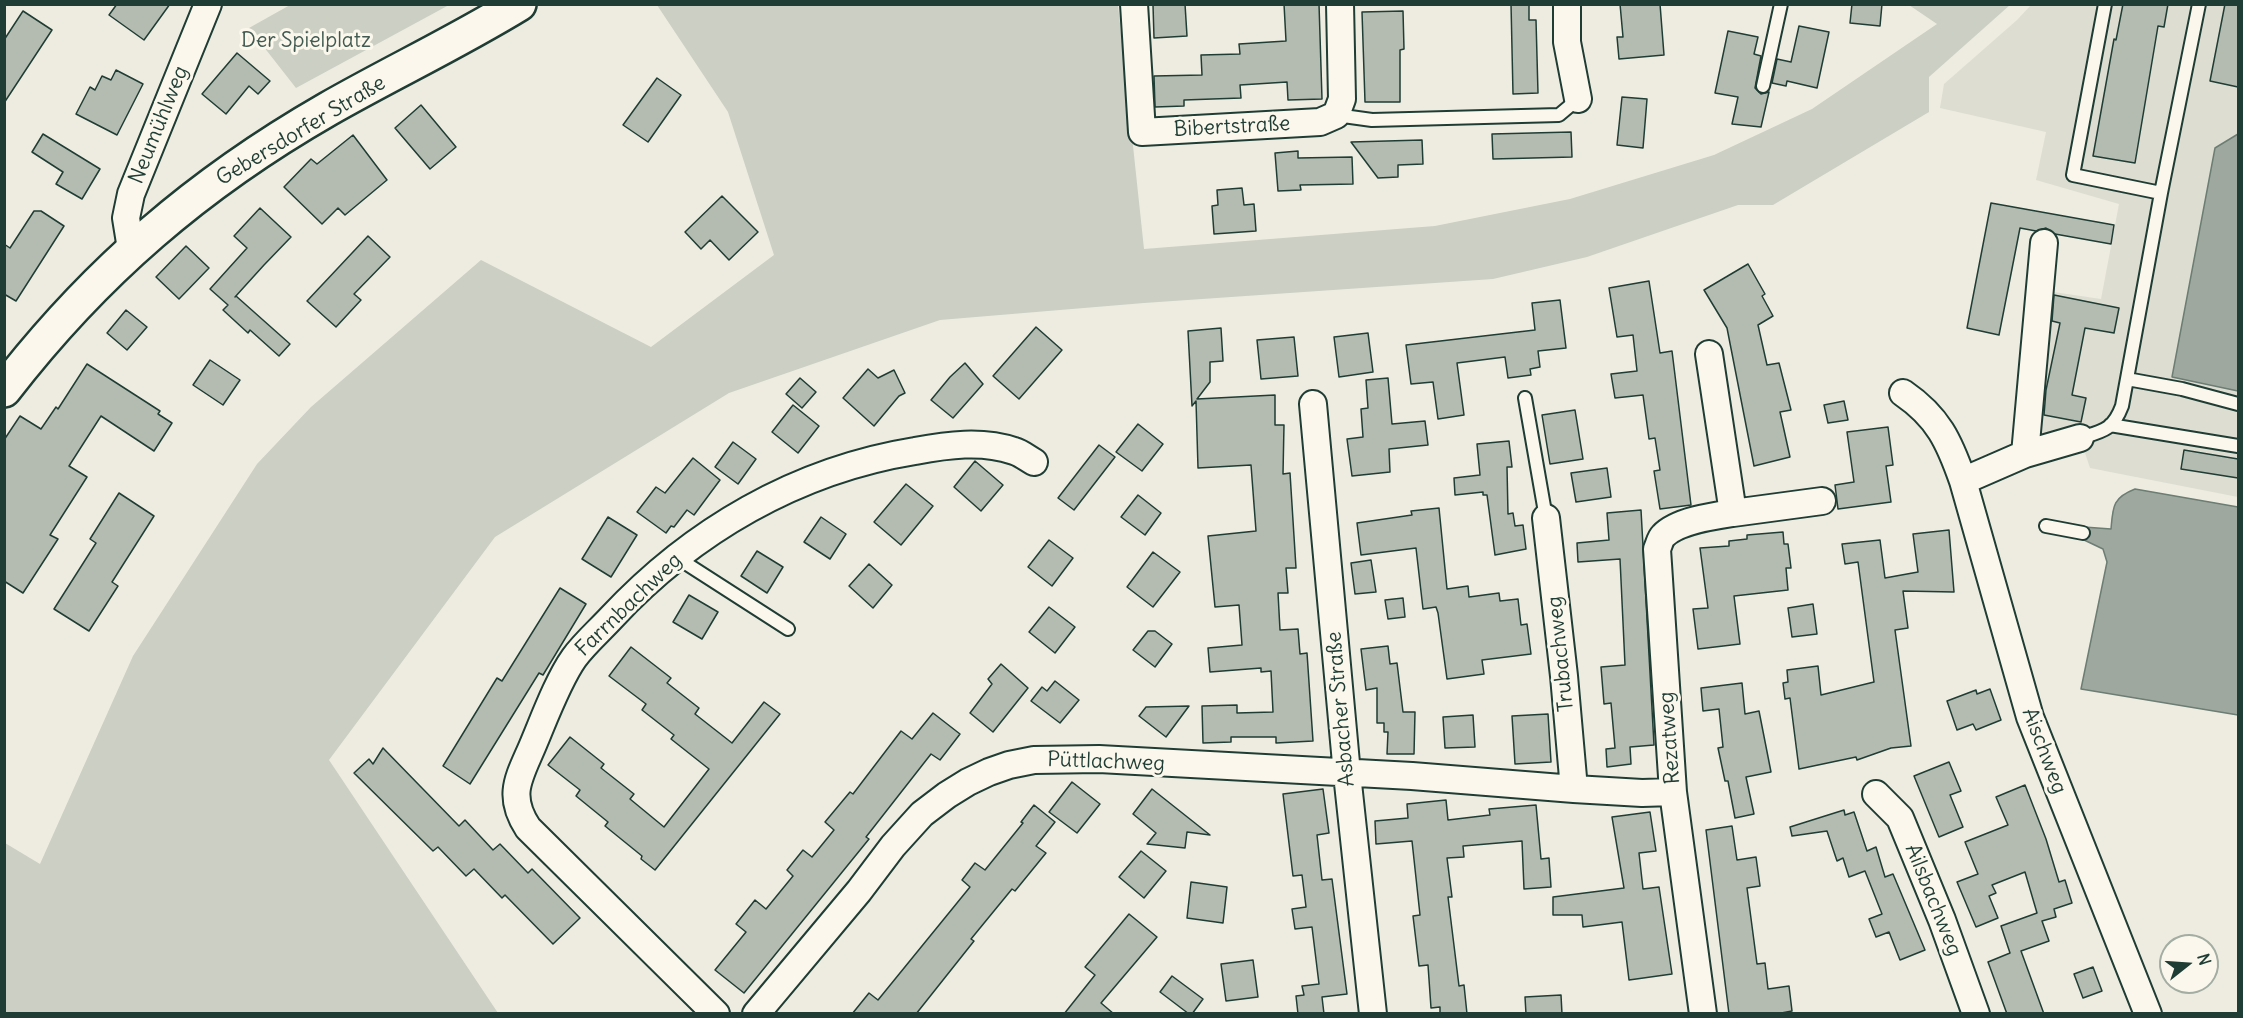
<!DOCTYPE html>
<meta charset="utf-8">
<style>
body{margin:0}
#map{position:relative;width:2243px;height:1018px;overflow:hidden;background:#eeece1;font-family:Delius,sans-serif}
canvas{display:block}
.frame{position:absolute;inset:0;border:6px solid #1f3d34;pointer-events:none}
.north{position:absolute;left:2159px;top:934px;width:60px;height:60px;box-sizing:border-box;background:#fbf7ec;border:2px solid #a3ada2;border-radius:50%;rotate:73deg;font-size:16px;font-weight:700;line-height:24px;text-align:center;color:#1f3d34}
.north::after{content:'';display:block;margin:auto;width:21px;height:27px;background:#1f3d34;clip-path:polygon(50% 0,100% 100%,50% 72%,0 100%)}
</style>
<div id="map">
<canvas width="2243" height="1018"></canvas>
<div class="frame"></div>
<div class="north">N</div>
</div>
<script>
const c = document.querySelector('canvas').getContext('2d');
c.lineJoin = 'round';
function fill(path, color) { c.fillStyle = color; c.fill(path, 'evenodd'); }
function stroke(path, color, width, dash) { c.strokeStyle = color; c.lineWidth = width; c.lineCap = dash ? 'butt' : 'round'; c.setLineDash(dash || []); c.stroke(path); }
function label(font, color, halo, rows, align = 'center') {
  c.font = font + ' Delius,sans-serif'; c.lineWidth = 6; c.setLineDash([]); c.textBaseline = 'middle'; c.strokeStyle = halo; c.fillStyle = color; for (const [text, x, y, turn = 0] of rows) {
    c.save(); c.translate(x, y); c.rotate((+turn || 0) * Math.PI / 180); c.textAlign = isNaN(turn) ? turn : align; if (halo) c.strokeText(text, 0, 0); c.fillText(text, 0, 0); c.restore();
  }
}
const built = new Path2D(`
 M2031 5H2238V134L2215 148 2172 377 2238 391V497L2090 468 2080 438 2030 434 2047 291 2101 299 2119 204 2036 180 2046 132 1940 108 1944 84 2017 20Z`);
const green = new Path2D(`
 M290 5V4L449 5 296 88 249 28Z
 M657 5H1118L1144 249 1435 226 1570 199 1714 155 1812 109 1937 24 1909 5H2010L1929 77V112L1773 205H1738L1587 257 1493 279 1144 303 940 320 729 393 495 537 329 760 498 1013 5 1014V843L40 864 133 656 257 464 311 407 481 260 651 347 774 255 728 112Z`);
const water = new Path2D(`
 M2238 134V391L2172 377 2215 148Z
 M2135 489 2238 507V715L2081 689 2107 562 2103 549 2082 539 2084 527 2111 529C2113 507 2112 498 2135 489Z`);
const building = new Path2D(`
 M117 4H170L144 40 109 15Z
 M1185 4 1187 36 1154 38 1153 5Z
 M1284 4H1319L1322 99 1288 100 1287 82 1240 85 1241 98 1184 100V106L1155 107 1154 76 1202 75 1201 55 1240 54 1239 44 1286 41Z
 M1511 4H1529V20H1536L1538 93 1513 94Z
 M1620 4H1660L1664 55 1619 59 1617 37H1623Z
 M1852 4H1882L1880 26 1850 23Z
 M2123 4H2168L2164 27 2158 26 2135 163 2093 156 2114 39 2116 40Z
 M2225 4H2238V87L2210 81Z
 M23 11 52 30 4 103V40Z
 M1403 11 1404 49 1400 50V102H1365L1362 12Z
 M1799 26 1829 32 1817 88 1787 81 1786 86 1772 83 1777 59 1791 62Z
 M1728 31 1758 37 1754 54 1761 56 1755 88 1761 94 1769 92 1761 127 1732 124 1738 97 1715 93Z
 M237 53 270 81 258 94 249 86 226 114 202 94Z
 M116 70 143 84 117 135 76 114 90 87 95 90 102 76 111 80Z
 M657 78 681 95 648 142 623 125Z
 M1622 97 1647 99 1643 148 1617 145Z
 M421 105 456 147 430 169 395 128Z
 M1571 132 1572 157 1493 159 1492 134Z
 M43 134 100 169 82 199 56 184 63 172 32 152Z
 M353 135 387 180 345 215 338 208 322 224 284 187 311 159 317 164Z
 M1422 140 1423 164 1398 165V177L1378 178 1351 142Z
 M1298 151V158L1352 157 1353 184 1300 185 1301 190 1278 191 1275 153Z
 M1242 188 1244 205 1254 204 1256 231 1214 234 1212 206 1218 205 1217 190Z
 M722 196 758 232 729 260 710 240 701 249 685 232Z
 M1991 203 2114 225 2111 244 2055 234 2046 228 2036 231 2020 228 1999 335 1967 328Z
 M260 208 291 237 264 265 235 297 236 296 290 344 279 356 250 330 248 333 223 310 228 305 210 289 247 248 234 236Z
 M34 211H41L64 226 16 301 4 294V244L10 248Z
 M368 236 390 257 354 294 361 300 336 327 307 301Z
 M186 246 209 268 179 299 156 277Z
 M1748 264 1765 294 1762 296 1773 316 1758 325 1767 365 1779 363 1791 410 1780 412 1790 457 1754 466 1727 328 1704 290Z
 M1649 281 1660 353 1672 351 1691 505 1660 509 1654 471 1660 470 1655 438 1649 439 1643 395 1615 398 1611 374 1637 371 1633 335 1617 337 1609 288Z
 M2054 295 2119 308 2114 333 2085 328 2072 395 2086 398 2081 422 2044 415 2046 390 2060 323 2052 321Z
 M1560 300 1566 348 1538 351 1540 367 1530 369 1531 375 1508 378 1505 357 1457 363 1464 415 1438 419 1433 382 1411 384 1406 345 1535 330 1532 303Z
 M126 310 147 327 127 350 107 333Z
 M1036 327 1062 350 1019 399 993 376Z
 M1221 328 1223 361 1210 362V382L1197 399 1275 395V425H1284L1283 474 1290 473 1296 568H1286L1288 593H1278L1280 630 1298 629 1300 654 1307 653 1313 741 1276 743V737H1231V742L1203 743 1202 706 1237 705V713L1273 712 1271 671 1261 672V668L1210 672 1208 648 1242 645 1239 605 1215 607 1208 536 1256 531 1251 465 1198 468 1196 401 1192 406 1188 331Z
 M1368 333 1373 372 1339 377 1334 337Z
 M1294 337 1298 376 1261 379 1257 340Z
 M210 360 240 380 223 405 193 385Z
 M965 363 983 384 953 418 931 400 950 377Z
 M87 364 160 411 158 414 172 423 154 451 101 416 69 466 87 477 50 535 58 539 23 593 4 581V440L20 416 41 429 56 407 58 409Z
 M868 369 878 378 894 370 905 393 899 396 874 426 843 398Z
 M800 378 816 392 802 408 786 394Z
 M1388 378 1392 424 1425 421 1428 445 1389 449 1390 472 1352 476 1347 439 1363 437 1361 409 1368 408 1366 380Z
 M1844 401 1848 420 1828 423 1824 405Z
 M793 405 819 426 798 453 772 432Z
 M1575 410 1583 459 1550 464 1542 415Z
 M1138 424 1163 444 1142 471 1116 452Z
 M1888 427 1893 465 1886 466 1891 502 1838 509 1835 485 1854 482 1847 432Z
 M1509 441 1512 467H1507L1508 514 1513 513 1515 526 1523 525 1526 549 1495 555 1487 495H1483V492L1455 495 1454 478 1480 475 1477 444Z
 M733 442 756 459 738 484 715 467Z
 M1099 445 1115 457 1074 510 1058 498Z
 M2184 450 2238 459V478L2181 469Z
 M693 458 720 480 694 515 687 510 674 527 671 526 666 533 637 512 656 487 665 493Z
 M975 461 1003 485 981 511 954 487Z
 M1607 468 1611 497 1576 502 1571 473Z
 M906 484 933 506 901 545 874 522Z
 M119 493 154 516 112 582 118 586 89 631 54 609 96 543 90 539Z
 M1138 495 1161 513 1145 535 1121 517Z
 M1439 508 1447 589 1468 586 1469 597 1499 593 1500 601 1518 599 1521 625 1527 624 1531 654 1482 660 1484 674 1447 679 1438 613 1436 607 1423 609 1416 548 1361 555 1357 523 1412 515 1411 511Z
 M1641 510 1654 745 1630 747 1631 764 1607 767 1606 749 1615 748 1611 703 1604 704 1601 667 1625 665 1620 559 1578 562 1577 543 1609 540 1607 513Z
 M608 517 637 535 611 577 582 559Z
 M821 517 846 534 830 559 804 542Z
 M1949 530 1954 592 1903 591 1908 628 1895 630 1911 746 1891 748 1857 760 1856 757 1799 769 1790 698 1785 699 1783 683 1788 682 1787 670 1818 666 1821 695 1874 682 1858 562 1845 564 1842 544 1880 540 1885 578 1918 572 1913 534Z
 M1783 532 1784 544H1788L1791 568H1786L1788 590 1734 596 1740 644 1698 649 1693 609 1708 608 1700 548 1729 546V541L1747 539V535Z
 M1049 540 1073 558 1052 586 1028 567Z
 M757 551 783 567 767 593 741 576Z
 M1153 552 1180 572 1153 607 1127 587Z
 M1371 560 1376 592 1355 594 1351 563Z
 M869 564 892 585 873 608 849 586Z
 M560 588 586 604 543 675 539 673 470 784 443 766 497 678 502 681Z
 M689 595 718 612 702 639 673 622Z
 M1403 598 1405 617 1388 619 1385 600Z
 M1813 604 1817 634 1792 637 1788 608Z
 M1049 607 1075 627 1055 653 1029 632Z
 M1148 631H1155L1172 644 1155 667 1133 650Z
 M1388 646 1390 664 1397 663 1403 712H1415L1414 754H1387L1388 732H1384V723H1377V688L1366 690 1361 649Z
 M631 647 671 678 667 683 699 708 695 714 732 743 764 702 780 714 655 870 641 859 642 856 605 826 608 822 576 796 580 790 548 765 570 737 604 764 601 768 634 794 630 799 664 827 709 769 671 739 674 735 642 710 646 704 609 676Z
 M1001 664 1028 688 993 732 970 713 992 684 988 679Z
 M1055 681 1079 700 1060 723 1031 701 1042 687 1047 691Z
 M1742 683 1745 714 1759 711 1771 772 1746 777 1754 814 1735 818 1728 781H1725L1718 748 1723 747 1719 709 1703 711 1701 688Z
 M1990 689 2001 720 1976 730 1973 724 1957 730 1947 701 1976 690 1977 694Z
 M1189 706 1166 737 1139 716 1146 707Z
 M933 713 960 734 940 760 931 754 866 837 869 839 744 993 715 970 746 932 736 924 755 900 766 909 793 876 787 870 803 850 812 857 834 830 825 822 850 792 853 794 901 731 912 739Z
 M1548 714 1551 762 1515 764 1512 716Z
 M1473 715 1475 747 1445 748 1443 717Z
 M383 748 459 826 465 820 493 850 500 844 528 873 532 869 580 918 553 944 505 895 502 898 474 869 466 876 438 847 433 851 354 773 369 759 373 764Z
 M1949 762 1961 791 1950 795 1963 827 1939 837 1914 776Z
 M1072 782 1100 804 1077 833 1049 812Z
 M2025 785 2046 839 2059 882 2065 880 2072 903 2054 909 2056 917 2042 921 2049 941 2021 951 2044 1014H2007L1988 962 2010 953 2001 926 2037 913 2025 872 1992 885 1996 893 1989 896 1998 918 1976 927 1957 882 1978 874 1965 842 2008 825 1996 797Z
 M1152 789 1210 835 1187 832 1185 848 1147 844 1156 833 1133 814Z
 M1323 789 1329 833 1317 835 1322 880 1332 879 1347 994 1322 997 1324 1014H1298L1296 996 1304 995 1302 986 1319 984 1312 927 1295 929 1292 909 1306 907 1302 875 1293 876 1283 794Z
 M1446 800 1448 820 1490 815 1489 809 1536 805 1541 859 1549 858 1551 887 1524 889 1522 841 1463 846 1464 857 1447 858 1452 897H1448L1459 986 1464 985 1467 1014H1440V1007L1431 1008 1428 965 1419 966 1413 916 1420 915 1412 841 1376 844 1375 821 1408 818 1407 804Z
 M1034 805 1055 822 1036 846 1046 853 1015 891 1012 889 971 939 974 941 916 1014H852L869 993 878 1000 970 887 962 880 975 863 985 870 1023 823 1021 822Z
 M1844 810 1845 815 1854 812 1867 851 1876 847 1885 877 1893 874 1925 950 1900 960 1889 932 1876 937 1869 919 1882 914 1865 871 1849 877 1843 858 1837 861 1827 831 1792 836 1790 827Z
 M1650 812 1656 851 1639 853 1643 889 1659 887 1672 974 1629 980 1622 922 1583 927 1582 915H1553V897L1624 888 1612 817Z
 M1732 826 1737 860 1756 857 1760 886 1747 888 1757 964 1765 963 1768 989 1789 986 1792 1011 1776 1014H1729L1706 830Z
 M1141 851 1166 871 1144 898 1119 877Z
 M1191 882 1227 887 1223 923 1187 918Z
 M1129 914 1157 937 1101 1003 1114 1014H1064L1095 975 1085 967Z
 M1253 960 1258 997 1226 1001 1221 964Z
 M2093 967 2102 991 2083 998 2074 974Z
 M1172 976 1203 999 1192 1014H1189L1160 992Z
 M1561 995 1562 1014H1526L1525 997Z`);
const service = new Path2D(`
 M2105 4 2073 175 2161 193
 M1763 86 1781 4
 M1336 115 1372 120 1559 115 1578 99
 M2127 379 2182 389 2238 404
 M1525 398 1546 518
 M2110 425 2238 446
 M2080 438C2103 431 2113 430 2122 406L2161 193 2199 4
 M2046 526 2083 533
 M676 557 788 629`);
const minor = new Path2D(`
 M1134 4 1142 132 1320 122 1336 115 1342 99 1340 4
 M1567 4V42L1578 99
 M131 249 126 218 131 194 208 4
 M1903 393C1938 417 1949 441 1963 481L2030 717 2148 1014
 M1313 404 1347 774 1373 1014
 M2025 454 2044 243
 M1963 481 2025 454 2080 438
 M1733 513 1822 501
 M1546 518 1564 676 1574 789
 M1876 794 1900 818 1942 920 1976 1014
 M716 1014 528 828C505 793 521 775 535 740 545 716 559 679 574 658 584 644 599 631 611 618 692 531 797 470 915 451 947 445 982 440 1014 451 1021 453 1027 458 1034 462
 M756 1014 859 891 893 846 922 814 947 795 968 782 989 772 1009 765 1034 760 1099 759 1412 776 1574 789 1642 793 1673 792
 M1703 1014 1673 792 1657 549C1659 545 1660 539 1663 536 1677 521 1713 516 1733 513L1709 354`);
const secondary = new Path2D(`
 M4 390C95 272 199 183 328 109 391 73 457 42 519 4`);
const parkNames = [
 ["Der Spielplatz",306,41]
];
const streetNames = [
 ["Neumühlweg",159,125,-68],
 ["Bibertstraße",1232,127,-3],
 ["Gebersdorfer Straße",301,131,-31],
 ["Farrnbachweg",629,605,-44],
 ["Trubachweg",1561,654,-96],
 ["Asbacher Straße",1341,709,-95],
 ["Rezatweg",1670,738,-94],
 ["Aischweg",2044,751,69],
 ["Püttlachweg",1106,762,2],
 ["Ailsbachweg",1933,900,68]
];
fill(built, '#ddddd2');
fill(green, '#cbcfc4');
fill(water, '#9fa89f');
stroke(water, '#6c7d74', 1.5);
fill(building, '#b4bbb0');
stroke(building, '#1f3d34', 1.5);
stroke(service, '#1f3d34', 16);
stroke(minor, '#1f3d34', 30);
stroke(secondary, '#1f3d34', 38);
stroke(service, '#fbf7ec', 12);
stroke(minor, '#fbf7ec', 26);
stroke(secondary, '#fbf7ec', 33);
label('21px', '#415a51', '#fbf7ec', parkNames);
label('21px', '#1f3d34', '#fbf7ec', streetNames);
</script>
